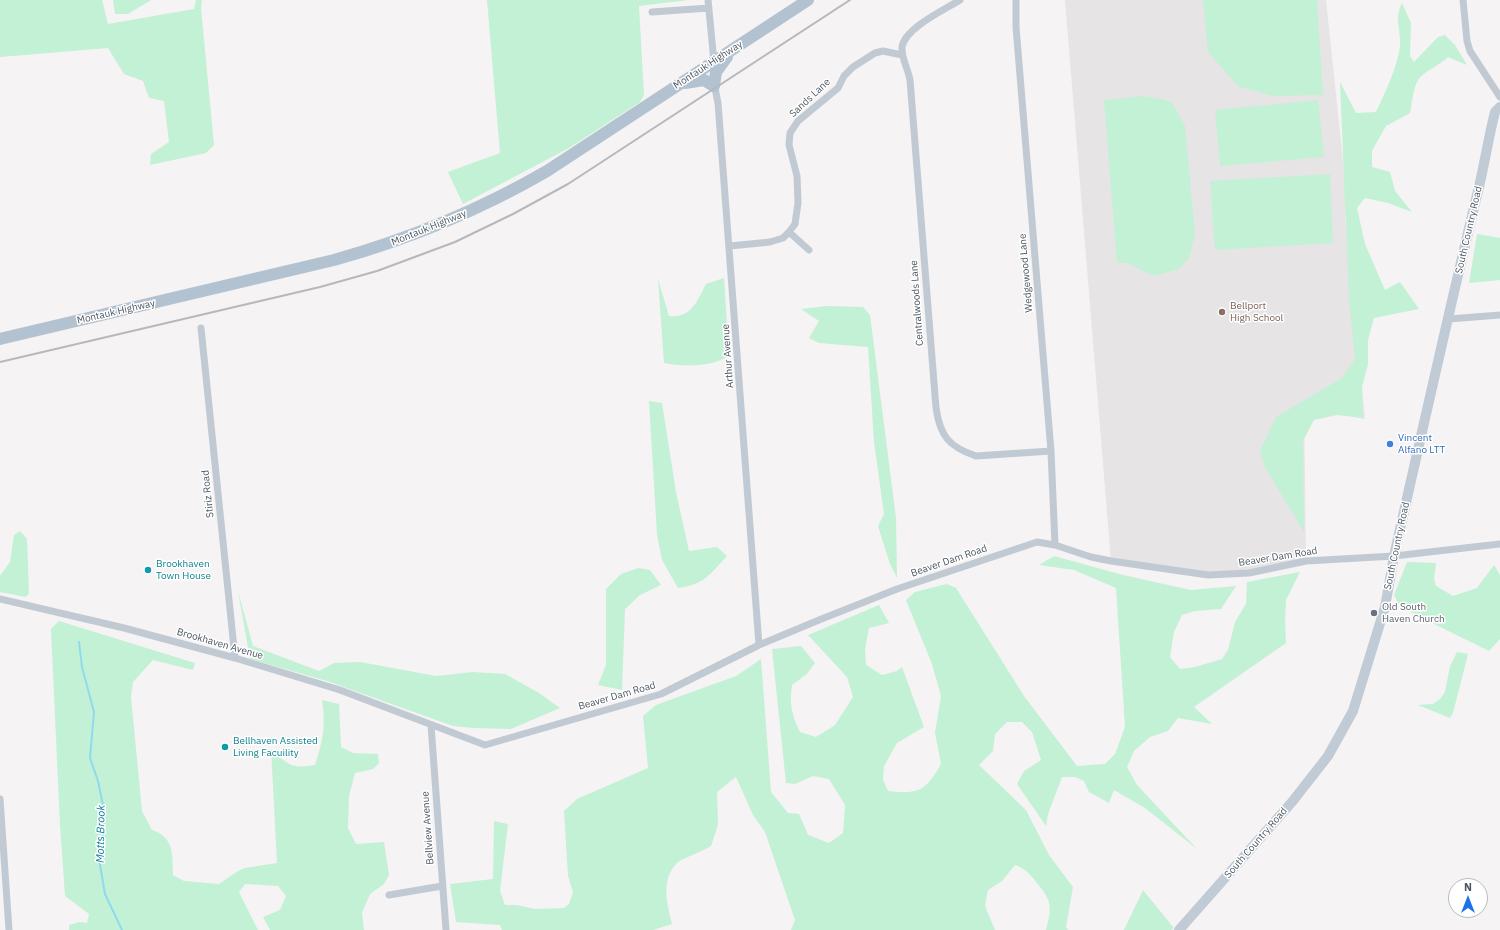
<!DOCTYPE html>
<style>
body{margin:0}
#map{position:relative;width:1500px;height:930px;overflow:hidden;background:#f5f3f3;font-family:"IBM Plex Sans",sans-serif}
canvas{display:block}
.north{position:absolute;left:1448px;top:878px;width:40px;height:40px;box-sizing:border-box;background:#fff;border:1px solid #b7bbc0;border-radius:50%;rotate:0deg;font-size:11px;font-weight:700;line-height:16px;text-align:center;color:#4a5661}
.north::after{content:'';display:block;margin:auto;width:14px;height:18px;background:#1a73e8;clip-path:polygon(50% 0,100% 100%,50% 72%,0 100%)}
</style>
<div id="map">
<canvas width="1500" height="930"></canvas>
<div class="north">N</div>
</div>
<script>
const c = document.querySelector('canvas').getContext('2d');
c.lineJoin = 'round';
function fill(path, color) { c.fillStyle = color; c.fill(path, 'evenodd'); }
function stroke(path, color, width, dash) { c.strokeStyle = color; c.lineWidth = width; c.lineCap = dash ? 'butt' : 'round'; c.setLineDash(dash || []); c.stroke(path); }
function label(font, color, halo, rows, align = 'center') {
  c.font = font + ' "IBM Plex Sans",sans-serif'; c.lineWidth = 3; c.setLineDash([]); c.textBaseline = 'middle'; c.strokeStyle = halo; c.fillStyle = color; for (const [text, x, y, turn = 0] of rows) {
    c.save(); c.translate(x, y); c.rotate((+turn || 0) * Math.PI / 180); c.textAlign = isNaN(turn) ? turn : align; if (halo) c.strokeText(text, 0, 0); c.fillText(text, 0, 0); c.restore();
  }
}
const education = new Path2D(`
 M1065 0H1326L1349 217H1345L1365 419 1304 407 1306 561 1249 573 1204 575 1111 561Z`);
const green = new Path2D(`
 M0 0H102L108 24 194 9 196 0H202L201 8 214 145 206 153 150 165 151 154 169 142 164 101 149 98 143 81 124 74 108 48 0 57Z
 M113 0H151L128 14H115Z
 M487 0H689L639 6 644 95 640 102 569 148 463 204 448 172 500 153Z
 M1203 0H1317L1323 95 1272 96 1238 86 1208 52Z
 M1402 3 1411 23 1410 56 1414 62 1438 37 1445 35 1455 45 1467 65 1448 57C1441 64 1423 72 1418 80 1413 89 1412 103 1410 113L1386 126 1372 151V167L1390 172 1395 191 1412 212 1388 203 1365 198 1357 208 1365 244 1385 290 1400 282 1419 309 1374 318 1368 340V364L1362 387 1363 418 1337 415 1314 420 1303 441 1304 532 1265 467 1260 451 1276 417 1342 378 1355 359 1349 298 1340 82 1356 113 1376 112C1384 96 1399 63 1400 45 1401 29 1394 18 1402 3Z
 M1143 96 1165 100 1173 104 1185 126 1195 235 1189 258 1179 269 1154 276 1127 263H1117L1104 100Z
 M1318 100 1324 157 1220 166 1215 110Z
 M1330 174 1333 243 1215 250 1210 181Z
 M1477 234 1500 238V280L1469 283Z
 M724 278 729 356C711 367 684 367 664 363L658 279 669 316C692 318 697 301 706 284Z
 M827 306 863 307 870 315 896 518 897 578 890 564 878 526 884 514 874 442 868 347 819 343 809 338 819 321 801 309Z
 M649 401 662 403 676 492 689 551 717 547 727 556C709 575 705 584 678 588L662 560 657 535Z
 M20 531 27 539 29 593 26 597 0 592V576L10 562 14 535Z
 M1054 556 1123 575 1191 590 1236 586 1221 609 1195 611 1182 615 1174 632 1170 657 1180 669 1195 667 1222 659 1228 650 1235 622 1246 604 1247 582 1300 572 1286 600 1285 622 1286 643 1194 707 1212 724 1178 718 1168 731 1150 737 1134 751 1127 767 1137 785 1197 849 1145 808 1114 790 1109 803 1089 792 1084 781 1075 777H1062L1048 814 1046 826 1017 784 1024 771 1041 760 1032 732 1022 722H1007L995 734 993 751 979 765 1026 810 1049 855 1073 887 1066 927 1068 930H1046C1052 907 1052 901 1037 883 1030 874 1026 869 1015 865L1002 881 988 890 985 906 995 930H791L795 920 765 832 753 815 736 777 717 792 718 825 711 846C705 850 680 860 678 862 660 879 667 903 672 924L653 930H502L500 925 456 922 450 884 493 879 494 821 508 824 500 891 505 905H517L535 909 564 908 569 904 573 892 568 876 564 811 577 799 648 768 643 716 656 705 736 676 761 659 771 792 788 813 799 814 808 835 829 843 843 833 845 805 829 779 813 776 795 784 786 783 772 649 801 646 815 663 807 674 792 685C789 703 792 716 800 732L816 737 835 725 853 697 847 677 808 635 879 605 889 623 869 628 865 649 866 665 882 675 897 671 902 667 924 727 897 743 884 766 883 780 888 791C919 794 925 792 941 764L935 733 941 696 932 664 906 600 915 592 947 584 956 588 1024 696 1077 766 1105 764 1115 754 1125 727 1116 588 1074 570 1039 565Z
 M1407 562 1436 563 1434 579 1436 586 1453 596 1477 588 1494 565 1500 575V639L1489 651 1416 615 1398 603 1394 595Z
 M638 568 650 570 661 585 640 595 625 609 622 690 598 685 606 665V589L621 574Z
 M238 591 253 646 319 671 334 663 360 662 436 676 473 672 505 674 539 693 560 708 511 729 473 728 453 726 327 681 250 659Z
 M59 621 195 663 193 670 153 660 133 682 131 697 142 811 152 830C175 838 172 854 173 875L184 881 219 884 238 871 245 868 277 863 271 749C288 765 292 769 315 765 323 741 326 725 322 700L339 704 341 747 353 753 378 754 379 763 373 769 355 773 349 796 348 828 356 844 384 842 389 875 384 884 370 894 362 913 364 930H270L263 917 280 910 286 896 278 886 245 884 239 892 258 930H69V925L79 922 87 923 89 914 65 896 60 825 51 629Z
 M1457 652 1468 654 1453 713 1450 718 1418 705 1433 704 1440 699 1445 692 1450 666Z
 M1143 890 1174 928 1171 930H1124Z`);
const stream = new Path2D(`
 M79 642 82 667 94 712 90 758 98 781 104 810 103 838 99 859 105 894 122 930`);
const street = new Path2D(`
 M708 0 714 62
 M960 0C944 10 905 28 902 47 901 57 908 69 910 80L936 408C940 436 949 447 976 456L1051 451
 M1016 0V27L1051 451 1055 545
 M1463 0 1467 41 1470 51 1500 97
 M652 12 709 8
 M714 83 718 103 759 645
 M789 232 809 250
 M730 246 770 242 783 238 789 232 795 224 798 203 797 176 789 145 790 133 798 121 838 88 844 76 853 67 875 53 883 51 902 55
 M1449 319 1500 315
 M201 328 235 658
 M0 599 124 628 235 658 340 690 485 745 661 694 759 645 819 620 897 589 1037 542 1055 545 1091 557 1111 561 1208 575 1249 573 1306 561 1394 556 1500 544
 M431 725 446 930
 M0 799 9 930
 M389 895 442 886`);
const secondary = new Path2D(`
 M1179 930 1292 802 1328 756 1353 711 1385 607 1394 556C1421 436 1448 315 1477 195 1484 168 1488 139 1495 112L1500 107`);
const primary = new Path2D(`
 M685 83 704 80 714 86
 M714 86 716 72 727 57
 M0 339 334 260C409 239 480 210 547 171L808 0`);
const rail = new Path2D(`
 M0 362 320 287 377 271 455 242 513 214 568 184 850 0`);
const markers = [
 [1222,312,4,"#8d6e63"],
 [1390,444,4,"#3f7fe0"],
 [148,570,4,"#0f9aa8"],
 [1374,613,4,"#6b7280"],
 [225,747,4,"#0f9aa8"]
];
const streetNames = [
 ["Montauk Highway",708,65,-33],
 ["Sands Lane",810,98,-43],
 ["Montauk Highway",429,228,-22],
 ["South Country Road",1469,230,-77],
 ["Wedgewood Lane",1026,273,-95],
 ["Centralwoods Lane",917,303,-94],
 ["Montauk Highway",116,312,-13],
 ["Arthur Avenue",728,356,-94],
 ["Stiriz Road",208,494,-96],
 ["South Country Road",1397,546,-78],
 ["Beaver Dam Road",1278,557,-9],
 ["Beaver Dam Road",949,561,-19],
 ["Brookhaven Avenue",220,644,16],
 ["Beaver Dam Road",617,696,-16],
 ["Bellview Avenue",428,828,-94],
 ["South Country Road",1256,843,-49]
];
const educationNames = [
 ["Bellport",1230,306],
 ["High School",1230,318]
];
const shopNames = [
 ["Vincent",1398,438],
 ["Alfano LTT",1398,450]
];
const cultureNames = [
 ["Brookhaven",156,564],
 ["Town House",156,576],
 ["Bellhaven Assisted",233,741],
 ["Living Facuility",233,753]
];
const worshipNames = [
 ["Old South",1382,607],
 ["Haven Church",1382,619]
];
const waterNames = [
 ["Motts Brook",101,834,-89]
];
fill(education, '#e6e4e5');
fill(green, '#c3f1d5');
stroke(stream, '#90daee', 2);
stroke(street, '#c1cad2', 7);
stroke(secondary, '#c1cbd6', 10);
stroke(primary, '#b3c2d1', 12);
stroke(rail, '#b5b8bd', 2);
for (const [x, y, r, color] of markers) { const dot = new Path2D(); dot.arc(x, y, r, 0, 2 * Math.PI); c.fillStyle = color; c.fill(dot); stroke(dot, '#fff', 1.5); }
label('10px', '#4a5661', '#fff', streetNames);
label('10px', '#785e54', '#fff', educationNames, 'left');
label('10px', '#366cbe', '#fff', shopNames, 'left');
label('10px', '#0d838f', '#fff', cultureNames, 'left');
label('10px', '#5b616d', '#fff', worshipNames, 'left');
label('italic 11px', '#0c7c9b', '#fff', waterNames);
</script>
